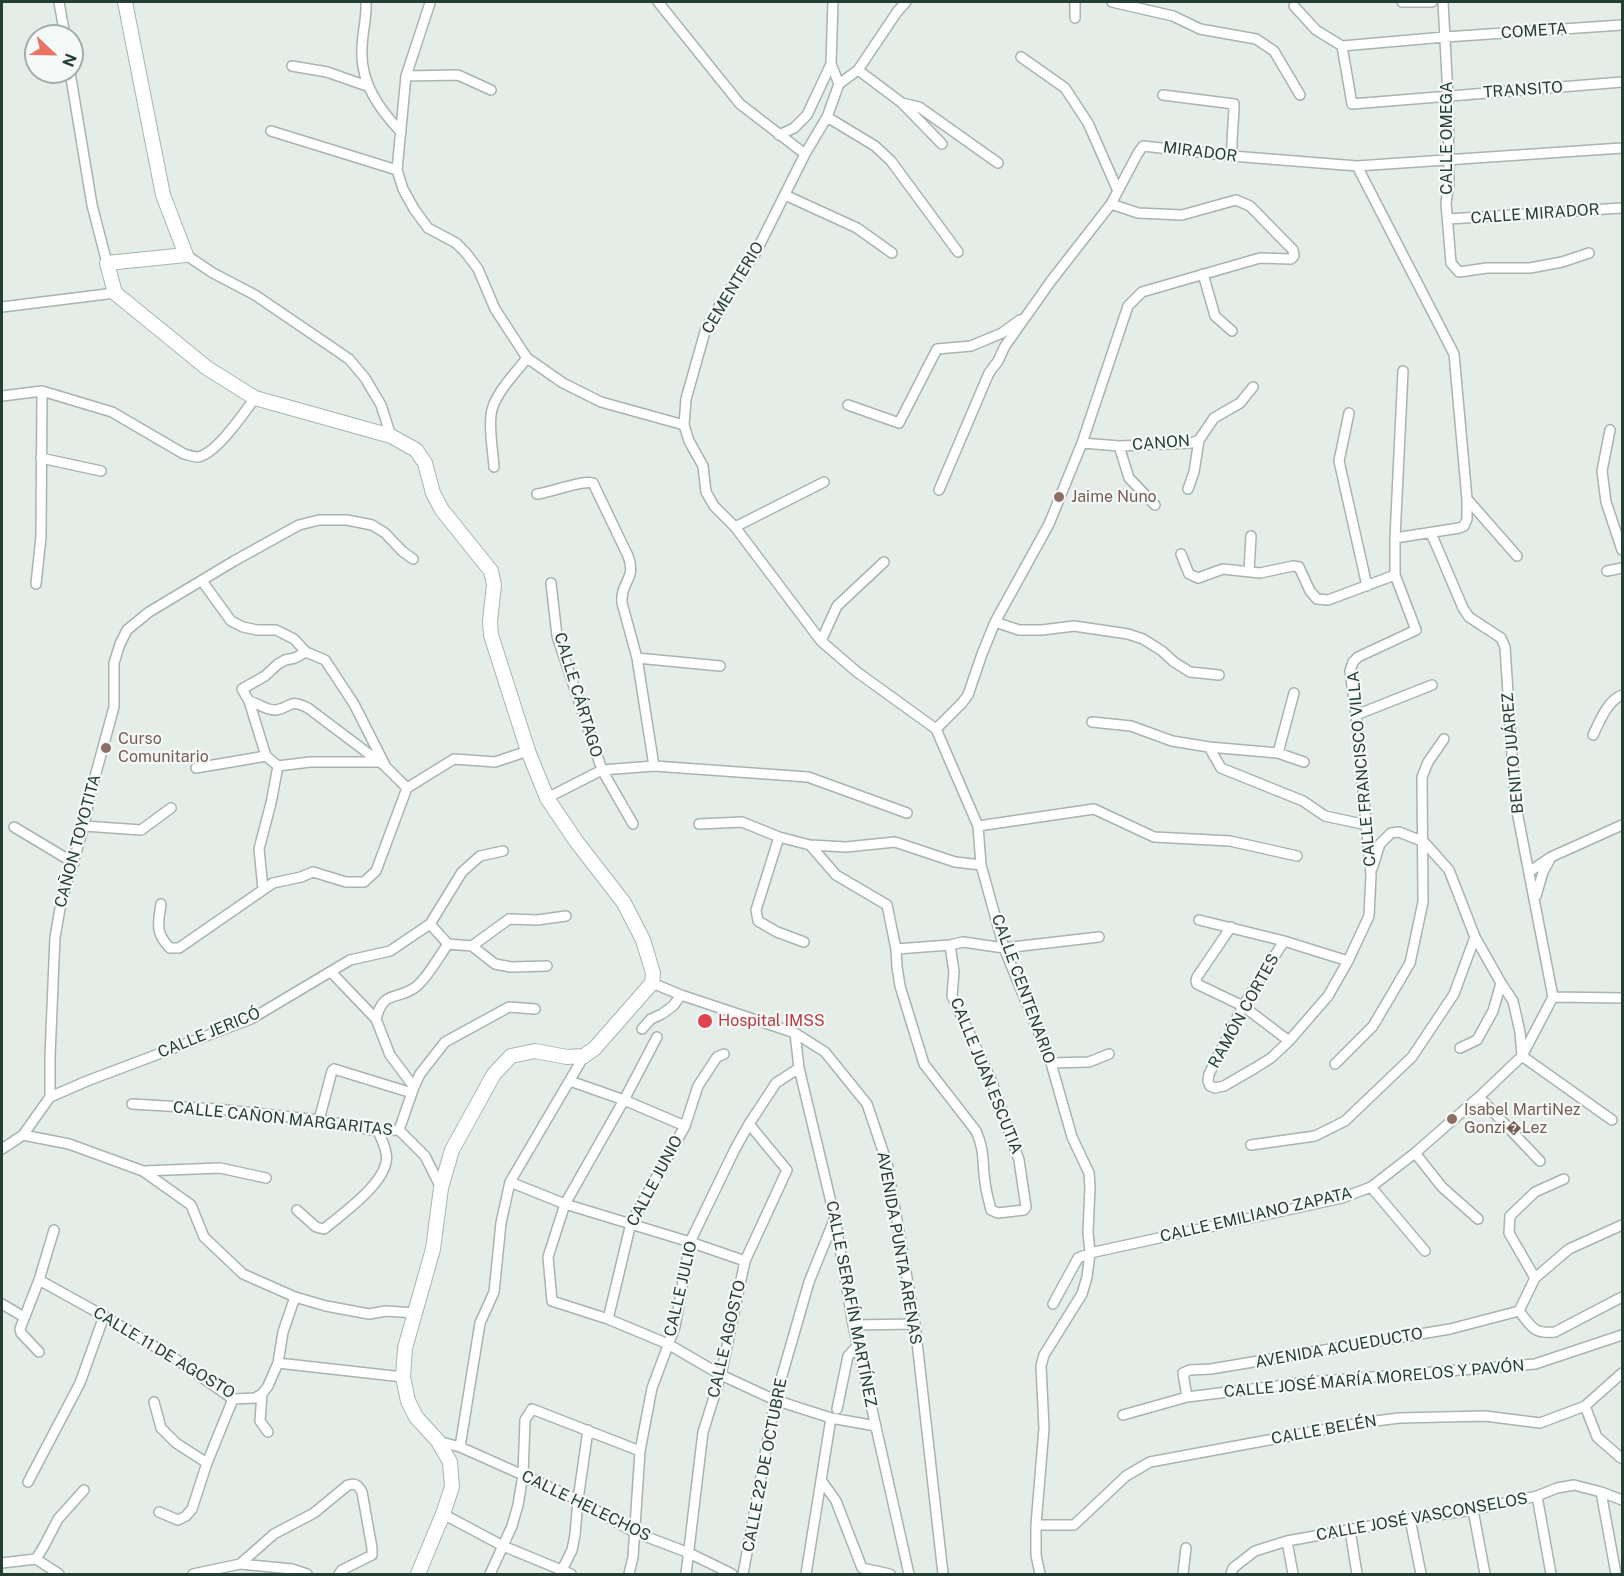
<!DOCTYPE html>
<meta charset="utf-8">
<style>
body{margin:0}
#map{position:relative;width:1624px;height:1576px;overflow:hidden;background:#e4ede8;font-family:"Public Sans",sans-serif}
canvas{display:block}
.frame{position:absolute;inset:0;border:3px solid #253e33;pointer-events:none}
.north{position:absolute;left:24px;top:24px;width:60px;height:60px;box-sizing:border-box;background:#f5f9f7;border:2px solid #a2aea9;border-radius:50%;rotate:112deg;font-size:16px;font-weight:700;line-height:24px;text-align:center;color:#253e33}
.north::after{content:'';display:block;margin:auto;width:21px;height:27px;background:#ea7365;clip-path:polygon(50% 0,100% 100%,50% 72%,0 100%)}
</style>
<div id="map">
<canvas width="1624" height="1576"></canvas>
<div class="frame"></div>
<div class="north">N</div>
</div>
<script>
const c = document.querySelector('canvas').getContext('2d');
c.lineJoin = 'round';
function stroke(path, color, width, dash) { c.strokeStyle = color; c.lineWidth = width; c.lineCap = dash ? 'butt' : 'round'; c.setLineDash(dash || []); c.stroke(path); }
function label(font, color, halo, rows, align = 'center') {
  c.font = font + ' "Public Sans",sans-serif'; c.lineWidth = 4.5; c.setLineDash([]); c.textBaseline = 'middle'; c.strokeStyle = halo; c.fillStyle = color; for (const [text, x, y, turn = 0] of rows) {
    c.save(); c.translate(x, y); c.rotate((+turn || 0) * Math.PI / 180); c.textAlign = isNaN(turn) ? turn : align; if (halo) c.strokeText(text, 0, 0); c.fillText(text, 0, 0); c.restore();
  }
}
const street = new Path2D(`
 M59 2 65 36
 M366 2C367 18 362 33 362 49 360 82 379 109 401 132
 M658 2 740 104 805 154
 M833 2 831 64 839 84
 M906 2 897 12 858 70 839 84 827 117 805 154 755 254 730 289 706 328 686 399 684 425 689 441 703 466 706 492 714 506 735 527 821 641 857 672 936 729
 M1075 2V18
 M1112 2 1173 16 1200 29 1256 39 1274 51 1300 95
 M1402 2H1432
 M1443 2 1448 96 1449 183 1446 203 1451 263 1459 272 1487 268H1530L1562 262 1589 253
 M430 3 406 76 397 170 403 189 414 209 428 228 456 243 466 253 478 269 495 309 527 358 563 383 601 402 684 425
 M1294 6 1316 30 1342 46
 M1342 46 1352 104 1622 82
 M1342 46 1445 37 1622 25
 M1021 57 1065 88 1088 123 1118 191
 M292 66 327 72 367 86
 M858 70 902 103 942 144
 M70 72 92 205 107 263
 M406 76 458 75 491 90
 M1163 95 1234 104C1234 122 1231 138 1232 156
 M902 103 919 107 998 163
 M827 117 875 146 891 161 958 252
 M271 131 397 170
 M779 135 794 128 807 115 831 64
 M1357 166 1454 354 1467 499V519L1464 526 1459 528 1395 538
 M785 195 857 228 892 253
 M1448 219 1622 208
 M186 255 213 273 255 295 349 359 365 378 381 405 391 436
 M1203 274 1215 316 1232 331
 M2 307 115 293
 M2 396 42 391 112 412 184 454C188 455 194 457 198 457 217 453 243 414 255 398
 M848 405 899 423 937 349 971 346 1002 333 1020 320
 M1349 413 1339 461 1367 586
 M1610 430 1602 471 1606 502 1622 550
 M1082 443 1119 446 1191 443 1199 440 1214 418 1240 403 1253 387
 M1119 446 1129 478 1155 505
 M41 458 101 471
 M494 467C493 451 489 431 491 415 493 395 515 374 527 358
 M1188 489 1194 472 1199 440
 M939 490 989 373 998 361 1005 346 1051 281 1111 204 1138 153 1143 146 1232 156 1357 166 1622 148
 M537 494C552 492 582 480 593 483L628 556C637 579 620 582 622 603L637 658 654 766
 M1467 499 1517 556
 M735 527 824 482
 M1431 533 1463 608 1469 617 1501 638 1505 647 1515 801 1553 997
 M1181 554 1189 574 1198 578 1223 569 1260 573 1293 566 1299 567 1310 591 1317 599 1328 600 1395 575
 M1249 571 1251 536
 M1607 571 1622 568
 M202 581 231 621 243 627 257 630H276L294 639 306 652 325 660 354 704 386 767 407 788
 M551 583 557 636 602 770 633 824
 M36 584 41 537 42 391
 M995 622 1019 630H1042L1074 626 1128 634 1143 639 1162 651 1174 662 1190 672 1219 675
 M821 641 837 606 884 562
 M637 658 720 666
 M249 701C258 703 267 711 276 710 293 707 288 698 308 708L385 766
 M1356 715 1432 685
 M1092 722 1131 726 1172 741 1209 747 1278 753 1304 762
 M936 729 978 826 981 865 1004 948 1051 1063 1072 1137 1089 1173 1090 1187 1088 1232 1090 1253 1087 1277 1082 1294 1044 1355 1041 1366 1044 1428 1036 1525V1555L1040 1574
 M936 729 962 703 968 695 982 654 995 622 1049 524 1082 443 1128 306 1142 292 1260 258 1291 259 1294 256 1293 250 1250 206 1236 200 1182 215 1138 213 1111 204
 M1593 735C1600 721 1607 701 1622 695
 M1209 747 1221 768 1303 801 1325 816 1367 825
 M1278 753 1294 693
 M278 766 310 762H378
 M196 768 266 756
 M407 788 454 759 495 762 528 751
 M547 798 602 770 654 766 808 777 907 813
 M699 824 742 822 779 837 810 845 846 847 895 842 955 862 981 865
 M84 826 141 830 171 808
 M978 826 1094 809 1154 837 1230 841 1297 856
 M14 827 74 863
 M779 837 756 910 758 921 777 932 804 942
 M810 845 836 875 887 905 896 949 897 967 900 986 924 1064 976 1131C985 1151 982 1162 985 1182 986 1192 989 1201 991 1210L998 1213 1024 1210 1026 1207 1019 1160 992 1082 952 996 954 972 950 945
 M1372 869 1380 844 1391 833 1399 832 1424 842 1449 870 1475 937 1501 983 1513 1001 1520 1032 1522 1056 1612 1120
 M1529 872 1551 857 1622 825
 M263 889 259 849 271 803 278 766 266 756 249 701 242 689 265 676 278 664 285 660 295 658 306 652
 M1536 896 1543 872 1550 859
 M161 904C158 924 155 933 170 948H179L273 883 301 877 313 872 346 882H364L376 871 407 788
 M1199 920 1284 941 1348 961
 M430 924 448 944 472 946 495 964 511 967 547 966
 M1231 927 1197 977 1196 981 1197 984 1243 1006 1289 1041
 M1284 941 1243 1006 1209 1074 1208 1081 1210 1086 1215 1088 1224 1086 1255 1068 1271 1058 1289 1041 1328 996 1348 961 1369 916 1371 875 1356 715 1350 671 1353 662 1358 657 1416 630 1395 575V538L1403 371
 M472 946 509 919 537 920 566 916
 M896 949 950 945 963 942 1004 948 1099 937
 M331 972 376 1019 390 1055 414 1087
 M652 983 681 995 795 1033 825 1052 867 1104 887 1163 915 1324 943 1574
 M1553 997 1622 998
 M376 1019C384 988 397 1002 417 986 430 974 438 958 448 944
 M642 1029 651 1019 662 1014 673 1006 681 995
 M795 1033 799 1068 835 1219 853 1325 909 1574
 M657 1037 624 1100 565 1204 548 1257 552 1301 608 1319 668 1344 721 1375 775 1400 831 1418 876 1426
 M1460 1048 1477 1040 1493 1011 1501 983
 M1051 1063 1089 1062 1109 1054
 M1335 1064 1373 1026 1410 963 1423 902 1422 777 1428 762 1444 739
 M570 1081 624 1100 685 1126
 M50 1097V1056L55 937 61 903 84 826 90 795 114 707V663L120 644 127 630 149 612 234 561 299 525 319 520H347L372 525 385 533 402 551 413 559
 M1479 1097 1540 1161
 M132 1104 217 1109 319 1120 378 1131 399 1130 425 1156 441 1188
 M319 1120 332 1071 334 1069 412 1093
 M399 1130 414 1087 420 1074 445 1042 509 1007 535 1009
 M23 1135 69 1144 143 1171 191 1205 204 1237 243 1274 295 1297 326 1306 369 1314 386 1311 415 1313
 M1251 1145 1315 1136 1345 1121 1412 1057 1454 994 1475 937
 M2 1149 23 1135 50 1097 87 1081 251 1019 350 960 390 951 430 924 462 872 480 856 503 851
 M1415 1153 1442 1187 1478 1219
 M143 1171 220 1168 266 1178
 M510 1182 565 1204 690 1242 745 1261
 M1371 1187 1425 1251
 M297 1210 316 1227 324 1229 329 1225C346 1211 392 1178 386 1153 385 1146 381 1138 378 1131
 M1535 1278 1509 1233 1510 1216 1535 1192 1564 1179
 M39 1280 104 1316 177 1360 233 1399 255 1398 262 1394 268 1386 278 1363 283 1332 295 1297
 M2 1304 24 1317
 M1053 1304 1078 1258 1090 1253 1342 1198 1371 1187 1415 1153 1479 1097 1522 1056 1553 997
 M1519 1311 1535 1278 1569 1249 1622 1225
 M1519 1311C1532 1327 1533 1334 1555 1332L1622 1297
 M608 1319 631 1223 685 1126 698 1086 717 1057 724 1054
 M853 1325 915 1324
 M39 1352 21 1333 20 1329 39 1280 54 1230
 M278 1363 403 1377
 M262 1394 260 1421 268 1432
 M1187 1397 1183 1373 1190 1370 1211 1369 1450 1329 1519 1311
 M154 1402 161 1428 176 1443 207 1463
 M1585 1406 1597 1437 1621 1458
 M837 1409 848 1356 858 1345
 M1123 1415 1187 1397 1309 1382 1535 1364 1622 1335
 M438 1441 460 1447 523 1475 578 1500 634 1532 689 1553 732 1574
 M460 1447 480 1323 494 1292 501 1223 510 1182 584 1056
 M821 1480 836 1501 862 1568
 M28 1482 80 1383 104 1316
 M1601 1492 1616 1574
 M1537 1496 1551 1574
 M1473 1510 1485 1574
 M159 1512 178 1520 186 1516 192 1509 207 1463 233 1399
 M443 1514 503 1546 571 1574
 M1410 1519 1421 1574
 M1036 1525H1074L1126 1476 1150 1462 1360 1423 1399 1418 1485 1416 1540 1423 1585 1406 1622 1373
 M1350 1530 1357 1574
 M1287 1541 1293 1574
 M36 1559 44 1546 58 1519 84 1490
 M2 1563 36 1559 59 1574
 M240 1564 274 1534 314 1513 348 1485C356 1483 358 1485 362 1492L372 1548V1555L342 1570 339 1574
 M862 1568 890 1574
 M193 1574 240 1564 292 1569 307 1574
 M490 1574 512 1526 518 1505 523 1475 525 1420 532 1409 640 1451
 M560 1574 572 1550 575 1535 578 1500 588 1430
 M629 1574 633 1557 640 1451 652 1388 675 1327 690 1242 735 1149 749 1124 776 1083 799 1068
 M686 1574 703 1432 721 1375 745 1261 787 1170 749 1124
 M743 1574 775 1400 809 1282 834 1220
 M806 1574 831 1418
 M1183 1574 1186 1548
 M1231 1574 1233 1568 1255 1551 1287 1541 1410 1519 1473 1510 1537 1496 1557 1488 1574 1485 1601 1492 1622 1500`);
const secondary = new Path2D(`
 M125 2 163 195 186 255 107 263 115 293 207 368 255 398 391 436 416 450 425 463 433 493 442 510 491 571 494 585 490 621 491 635 528 751 547 798 576 841 624 903 643 940 653 973 652 983 595 1048 584 1056 567 1057 535 1051 511 1056 494 1074 452 1150 441 1188 433 1249 405 1348 403 1377 408 1401 416 1417 438 1441 450 1462 452 1487 443 1514 418 1574`);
const markers = [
 [1059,497,6,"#8d6e63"],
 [106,748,6,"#8d6e63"],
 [705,1021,8,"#e0444e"],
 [1452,1119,6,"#8d6e63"]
];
const streetNames = [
 ["COMETA",1534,31,-4],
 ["TRANSITO",1523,90,-4],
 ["CALLE OMEGA",1447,138,-90],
 ["MIRADOR",1200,152,7],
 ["CALLE MIRADOR",1535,214,-4],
 ["CEMENTERIO",733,288,-59],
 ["CANON",1161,443,-4],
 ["CALLE CÁRTAGO",578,695,73],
 ["BENITO JUÁREZ",1513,753,-95],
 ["CALLE FRANCISCO VILLA",1362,769,-95],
 ["CAÑON TOYOTITA",78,841,-75],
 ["CALLE CENTENARIO",1023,989,70],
 ["RAMÓN CORTES",1244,1011,-61],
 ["CALLE JERICÓ",209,1033,-22],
 ["CALLE JUAN ESCUTIA",986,1076,68],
 ["CALLE CAÑON MARGARITAS",283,1119,6],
 ["CALLE JUNIO",655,1181,-62],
 ["CALLE EMILIANO ZAPATA",1256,1215,-13],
 ["AVENIDA PUNTA ARENAS",899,1248,80],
 ["CALLE JULIO",681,1289,-77],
 ["CALLE SERAFÍN MARTÍNEZ",851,1304,79],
 ["CALLE AGOSTO",727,1339,-77],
 ["AVENIDA ACUEDUCTO",1339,1348,-10],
 ["CALLE 11 DE AGOSTO",164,1353,31],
 ["CALLE JOSÉ MARÍA MORELOS Y PAVÓN",1374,1379,-5],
 ["CALLE BELÉN",1324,1430,-10],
 ["CALLE 22 DE OCTUBRE",765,1465,-79],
 ["CALLE HELECHOS",586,1506,26],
 ["CALLE JOSÉ VASCONSELOS",1422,1517,-10]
];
const educationNames = [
 ["Jaime Nuno",1071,497],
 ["Curso",118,739],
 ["Comunitario",118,757],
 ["Isabel MartiNez",1464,1110],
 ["Gonzi�Lez",1464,1128]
];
const healthNames = [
 ["Hospital IMSS",718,1021]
];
stroke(street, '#a7b5ae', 12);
stroke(secondary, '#a3b8ae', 16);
stroke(street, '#fff', 9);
stroke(secondary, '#fff', 14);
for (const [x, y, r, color] of markers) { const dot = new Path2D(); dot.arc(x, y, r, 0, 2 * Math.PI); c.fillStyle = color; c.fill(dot); stroke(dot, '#f5f9f7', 2); }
label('16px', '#253e33', '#f5f9f7', streetNames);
label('16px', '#785e54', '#f5f9f7', educationNames, 'left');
label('16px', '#be3a42', '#f5f9f7', healthNames, 'left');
</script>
